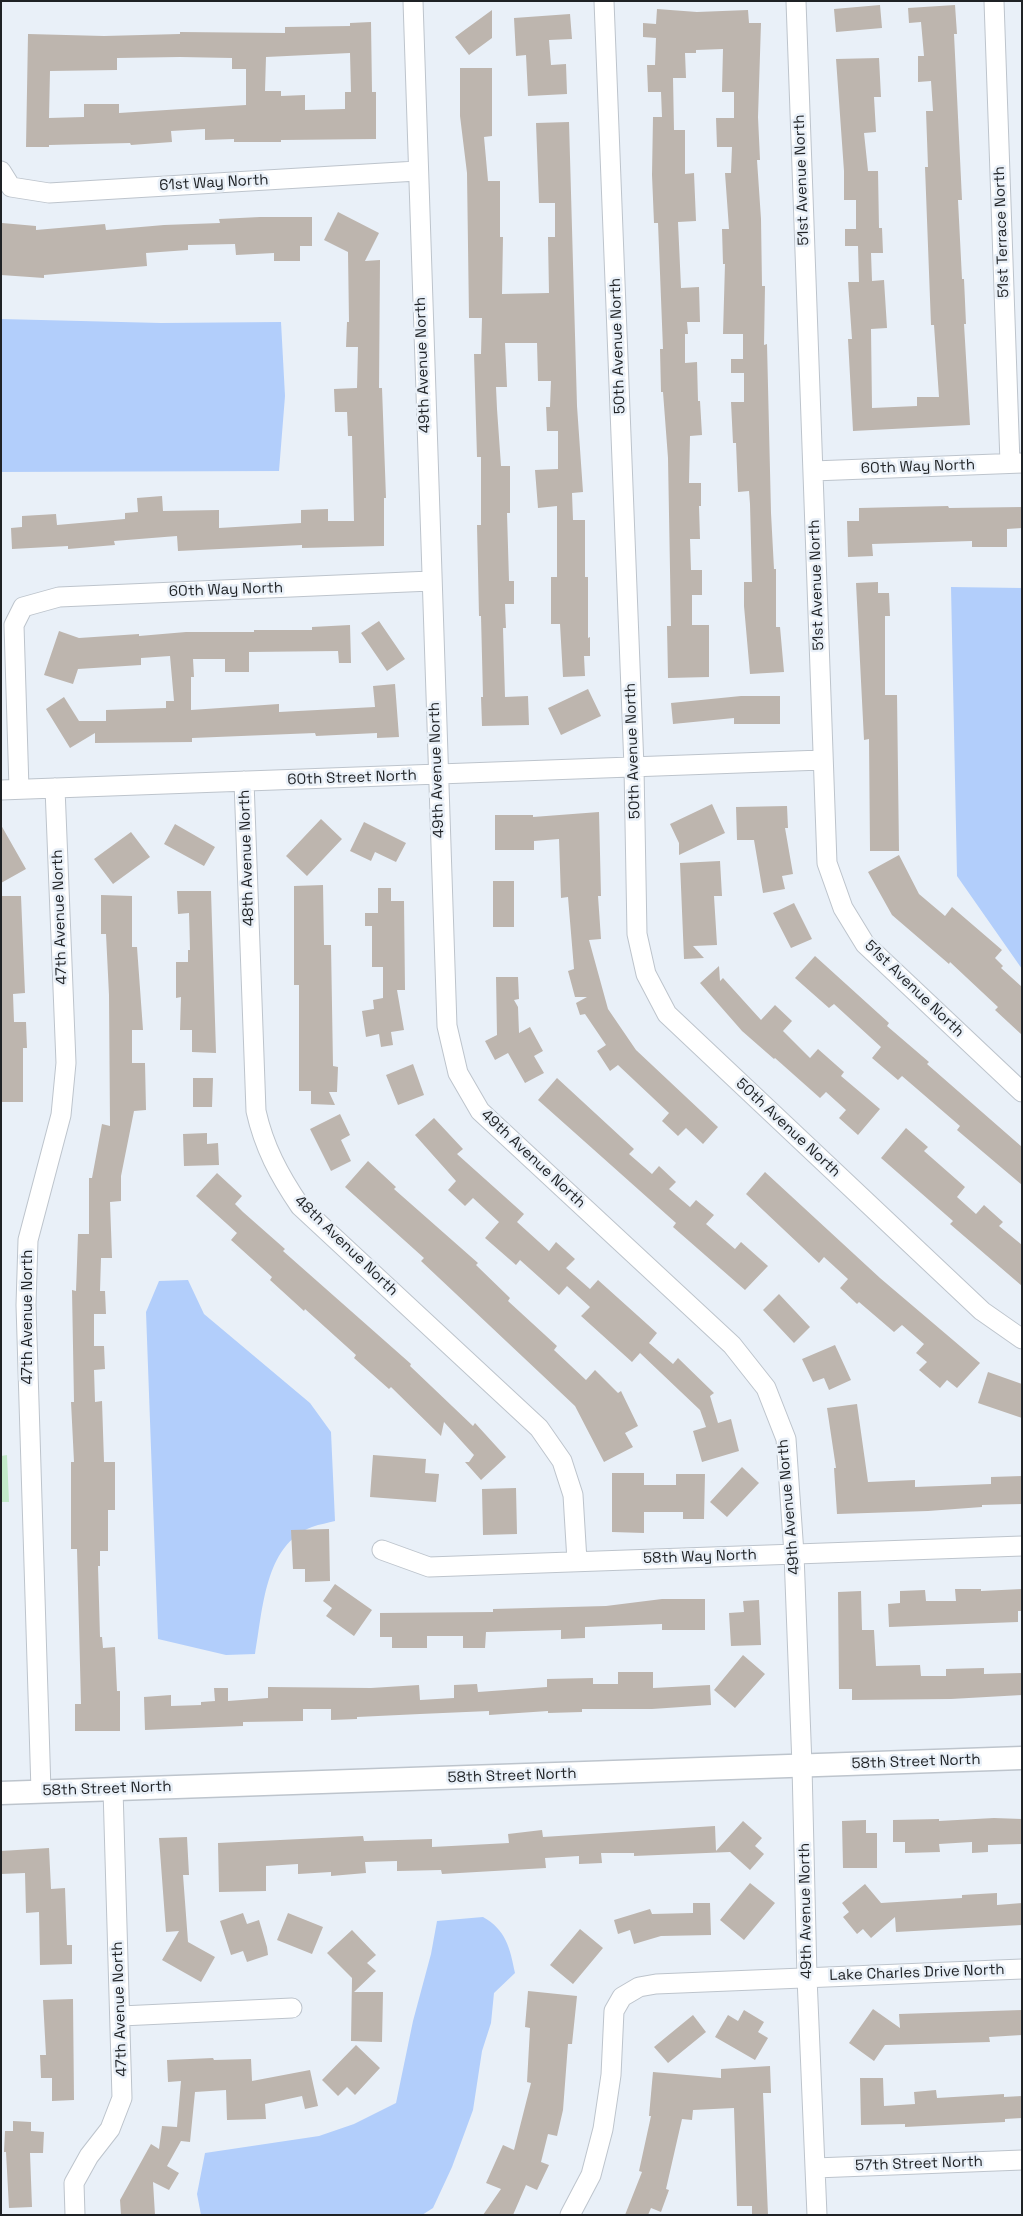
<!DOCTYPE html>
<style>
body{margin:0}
#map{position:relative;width:1023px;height:2216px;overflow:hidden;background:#e9f0f8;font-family:"Space Grotesk",sans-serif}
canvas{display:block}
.frame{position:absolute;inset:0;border:2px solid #1f2225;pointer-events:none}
</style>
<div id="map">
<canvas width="1023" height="2216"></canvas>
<div class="frame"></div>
</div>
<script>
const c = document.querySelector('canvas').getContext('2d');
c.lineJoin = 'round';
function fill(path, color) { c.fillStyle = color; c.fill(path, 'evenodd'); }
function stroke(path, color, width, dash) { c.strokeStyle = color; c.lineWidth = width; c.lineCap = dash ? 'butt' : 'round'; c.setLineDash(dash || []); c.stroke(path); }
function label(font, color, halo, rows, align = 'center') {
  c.font = font + ' "Space Grotesk",sans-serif'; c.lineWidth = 5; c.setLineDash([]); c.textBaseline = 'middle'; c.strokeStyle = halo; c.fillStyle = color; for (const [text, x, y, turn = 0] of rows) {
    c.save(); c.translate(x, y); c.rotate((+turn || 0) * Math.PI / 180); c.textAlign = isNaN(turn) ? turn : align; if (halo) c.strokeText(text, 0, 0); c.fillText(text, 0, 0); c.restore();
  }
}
const green = new Path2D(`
 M7 1455 9 1502H1V1456Z`);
const water = new Path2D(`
 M1 319 161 323 281 322 285 396 279 471 1 472Z
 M951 587 1022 588V969L957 876Z
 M188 1280 204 1314 310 1403 331 1432 335 1521C328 1523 320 1524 312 1527 264 1545 263 1611 255 1654L226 1655 158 1639 146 1312 159 1281Z
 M483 1917C506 1930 510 1948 515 1973L494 1993 491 2023 482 2051 473 2110 452 2167 433 2208 422 2215H201L197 2194 205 2153 319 2136 354 2124 396 2103 413 2021 431 1954 437 1921Z`);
const building = new Path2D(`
 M880 5 882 28 836 32 834 9Z
 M955 5 957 34H954L962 200H958L962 279H964L966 324H964L970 425 853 431 848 339H852L848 282H859L858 246H845V229H856V200H844V171L836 59 879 58 881 97H874L876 132 864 133 868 171H878L879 228H882L883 253H871L872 281 884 280 887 328 871 329 872 408 917 406V397H939L934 325H931L925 167H928L926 111H933L931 81 918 82V56H924L921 22 909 23 908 8Z
 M657 9 697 12 748 10 749 23H761L758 117 760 160H757L761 219 762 286H765L764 345 767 344 771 513 774 569H776V627H780L784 672 750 674 744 606V582H752L750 504 749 491 738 492 736 443H733L731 402H744V373H731V359H743V334H723L725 264H723L722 229H729L725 173H731L732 147H717L716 118H734V92H722L723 49 696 50V53H685L686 78H673L674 130H685V174L694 173 696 221 678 222 681 288 699 287 700 322H687L688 334H685V363L697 362 698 401H700L702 435 690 436 689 483H701V506H699L700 539H690L691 570H702V595H692V625H709V677L668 678 667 626H671L668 458 663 392H661L660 349H663L658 223H654L652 175 653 117H662L661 92H648L647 65H655L656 38 643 37V23L656 24Z
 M492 10V38L469 55 455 37Z
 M570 14 572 39 549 40 551 65 566 64 567 94 528 96 526 55 516 56 514 18Z
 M371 22 372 92H376V139L281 140V142H234V139L205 140V129L171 131 172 142 131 145 130 143 49 145V147H26L28 34 104 36 180 34V32L285 33V27L350 26V23ZM350 53 351 92H345V109L305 110V95L281 96V91H265L266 57ZM180 57 232 58V69H246V105L119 113V104H84V117L49 118 50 71 117 70V58Z
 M460 68H492V136L484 137 488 181H500V237H503L502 294 549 293 548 237H555V203H539L536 123 569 122 577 406 583 492 572 493 573 520H585V577H588V638L590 637V656H584L585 676 563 677 560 624H551V577H557V506L538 508 535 470 558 469V431H547L546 407H550L551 381H538L537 343H505L507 387H496L497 409 501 466H510V513H507L509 581H514V604H505L506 628H503L505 697 528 696 529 725 482 726 481 697H483L481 616H479L477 525H481V457H477L474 354H481L482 318H469L467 173 460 116Z
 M338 212 379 233 365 261 380 260 379 388H382L386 498H384V546L302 548V545L178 551 177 536 114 541 115 545 68 549V546L12 549 11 528 22 527V516L56 514 57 525 125 519V513L138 512 137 498 162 496 163 511 219 510V528L301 523V510L328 509V521H354L352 436H348L347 412H335L334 389 357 388 358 347H346L347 322H349L348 252 324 240Z
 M260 217H312V246H300V261H274V253L236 255 235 244 188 245V250L146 253 147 266 44 275V278L1 275 2 223 36 226V230L105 224 106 230 164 225 220 223 219 219Z
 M948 506 949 508 1022 507V528L1007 529V547H972V541L872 544 873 556 848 557 847 521H859V508Z
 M878 582V593H889L890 616H885V695H897L899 851H870L869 739 864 740 856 583Z
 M379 621 405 659 387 671 361 633Z
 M350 625 351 663H339L338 651 249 652V672H225V659H193L194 677H191V710L279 704V712L375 707 373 686 395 684 399 737 377 738V733L316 736 315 733 192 738V742L95 743V733L70 748 46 709 64 697 79 721H106V710L166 708V701H174L170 656 141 658V665L78 669 73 684 44 675 59 631 79 638 139 634V636L186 632H254V630H312V627Z
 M588 689 601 716 561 735 548 708Z
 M741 696H780V724H734V718L673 724 671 703Z
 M712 804 725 833 679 855V843L670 824Z
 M787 806 788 828H785L793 874 782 876 785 889 763 893 754 840H737L736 807Z
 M599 812 601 896H598L601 939 589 940 608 1009 636 1050 718 1127 703 1144 686 1128 678 1136 662 1121 669 1113 618 1065 610 1071 597 1051 606 1045 585 1014 580 1015 576 1003 587 997H575L568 971 574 969 568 897 561 898 559 839 534 841V850H495V815H533V817Z
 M321 819 342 839 307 876 286 856Z
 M364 822 406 843 396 862 375 852 371 861 350 851Z
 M175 824 215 847 204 866 164 844Z
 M1 825 26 869 1 883Z
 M131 832 150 857 113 884 94 859Z
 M899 855 919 894 945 916 952 907 1002 950 995 958 1003 966 1001 968 1022 987V1035L995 1010 998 1007 950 962 949 964 892 915 868 872Z
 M720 861 722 896H714L717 945 693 946 704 958 684 959 680 863Z
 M493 881H514V927H493Z
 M323 885 324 945H331L333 1066 338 1067 337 1092H329L335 1105 311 1104V1091H299V985H294V886Z
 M378 888H391V901H404L405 990H397L404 1030 391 1032 393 1045 381 1047 379 1034 366 1037 362 1011 374 1009 373 1000 383 998V967H372V926H365V913H378Z
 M177 891H211L216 1053 192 1052V1030H180L181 997 176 998V962H188V950H190L189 913 178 914Z
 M101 895 132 896V947H137L143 1030H132V1063H145L146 1110 134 1111 121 1176V1201L110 1202 112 1258H101L100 1291H105L106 1314H94V1346H104L105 1369 94 1370 95 1402 102 1401 104 1462H115V1510H108V1551H100V1566H98L100 1637H102L103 1648 115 1647 117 1691H120V1731H75V1704H81L77 1549H71V1462H74L71 1402H74L72 1290 76 1291 78 1234H89V1178H92L102 1124 110 1126 109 995 106 934H101Z
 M1 896H21L25 993 13 994 14 1022H26L27 1048H23V1102H1Z
 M794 903 812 939 791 948 773 913Z
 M815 956 889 1023 887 1026 929 1062 927 1064 1022 1147V1185L957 1130 960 1126 902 1076 898 1080 872 1058 881 1047 834 1004 829 1008 795 978Z
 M719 966 720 981 723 978 761 1020 775 1005 792 1021 783 1031 810 1058 818 1049 844 1072 841 1076 880 1109 858 1135 839 1118 846 1110 826 1092 820 1098 775 1058 774 1059 742 1031 700 983Z
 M496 977H518L519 999 514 1000 518 1007 519 1033 530 1027 543 1051 534 1056 544 1073 525 1083 508 1053 495 1060 485 1041 497 1035Z
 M413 1064 424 1095 398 1105 386 1075Z
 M193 1078H213L212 1107H193Z
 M557 1078 634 1149 629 1154 652 1174 659 1166 676 1182 669 1189 690 1207 696 1200 714 1215 706 1224 735 1249 741 1242 768 1266 745 1290 673 1227 676 1223 538 1100Z
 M340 1114 350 1135 341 1140 351 1161 331 1171 310 1129Z
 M434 1118 463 1149 457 1154 524 1214 517 1222 549 1251 556 1242 575 1259 566 1268 590 1289 598 1280 657 1333 649 1343 673 1364 678 1358 714 1393 710 1396 718 1423 731 1419 739 1451 702 1462 693 1431 706 1427 700 1410 640 1353 632 1362 581 1316 590 1307 567 1286 559 1295 520 1260 516 1265 485 1238 499 1222 473 1198 465 1206 448 1190 456 1181 415 1135Z
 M906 1128 928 1147 924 1151 965 1187 957 1197 976 1214 984 1205 1003 1222 999 1226 1022 1245V1286L950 1224 953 1221 881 1158Z
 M207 1133V1144L218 1143 219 1165 184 1166 183 1134Z
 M368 1161 396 1187 394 1189 478 1263 476 1265 510 1298 508 1301 557 1346 554 1350 586 1380 595 1370 618 1393 621 1391 638 1426 625 1433 633 1447 604 1462 575 1406 421 1261 424 1258 345 1187Z
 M765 1172 880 1278 980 1363 957 1388 947 1380 940 1388 919 1370 927 1362 916 1353 924 1344 902 1325 894 1332 859 1302 857 1304 840 1288 848 1279 824 1257 819 1263 746 1194Z
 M217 1173 242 1196 235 1204 243 1212 285 1249 283 1251 411 1364 410 1366 473 1426 475 1423 506 1457 481 1480 465 1462H469L474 1455 444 1422 441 1436 391 1387 389 1389 354 1358 356 1355 305 1309 304 1311 270 1280 272 1277 231 1240 237 1233 196 1196Z
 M779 1294 810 1327 794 1343 763 1310Z
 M835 1345 851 1380 829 1390 824 1378 813 1382 802 1359Z
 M988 1372 1022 1384V1418L978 1403Z
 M857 1404 868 1482 915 1480V1487L991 1484V1477L1022 1476V1504L982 1505V1507L928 1511 837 1514 834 1468H836L827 1408Z
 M373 1455 426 1459 425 1473 439 1474 436 1502 370 1497Z
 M742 1467 759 1483 727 1517 710 1502Z
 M612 1473H644V1485H676V1474H705L704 1519H683V1512H644V1533L612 1532Z
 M516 1488 517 1534 483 1535 482 1489Z
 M329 1529 330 1581 305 1582V1569H293L291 1530Z
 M335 1584 372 1610 354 1636 326 1616 332 1608 323 1601Z
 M955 1589H981V1591L1022 1589V1611H1018V1622L889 1627 888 1604 900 1603V1591L925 1590 926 1601H956Z
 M861 1591 862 1630H874L876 1666 920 1665 921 1676H946V1669L984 1668V1674L1022 1673V1695L951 1699 852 1700V1689H839L838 1592Z
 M662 1599H705V1630H662V1624L585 1627V1638L561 1639V1630L486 1632 485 1648H463V1636H427V1648H392V1637H380V1613L493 1612V1609L606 1606Z
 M759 1600 761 1645 731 1646 729 1613 744 1612 743 1601Z
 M743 1655 765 1674 735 1708 714 1690Z
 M618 1672H653V1688L710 1685 711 1705 652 1709H582V1712L548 1713V1711L489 1715V1711L420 1714 357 1717V1719L331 1720V1709H303V1721L243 1722V1726L145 1730 144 1697 171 1695V1706L201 1705V1702L215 1701 214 1688H228V1701L268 1698V1687L371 1688 419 1685 420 1700 454 1698V1685L477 1684 478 1692 547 1687V1679L593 1678V1684H618Z
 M994 1818 1022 1819V1844L988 1845V1852L972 1853V1842L939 1844 940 1852 905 1853V1842H893V1820L939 1819V1821Z
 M866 1820V1833H877V1868H843L842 1821Z
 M743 1821 762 1838 755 1846 764 1854 750 1870 730 1852 634 1856V1853H601L602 1863 579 1864V1856L545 1858 546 1868 442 1874 441 1870 397 1871V1861L365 1862 366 1873 331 1876V1872L298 1874V1864L266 1866V1891L219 1892 218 1843 363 1836 364 1841 432 1839V1847L509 1843 508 1834 542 1830 543 1837 715 1826 716 1851Z
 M187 1837 189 1875H183L188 1942 215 1957 201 1982 162 1960 179 1931 166 1932 159 1838Z
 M49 1848 51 1889 65 1888 67 1945H72V1964L40 1965 39 1912 26 1913 25 1873 1 1874V1851Z
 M750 1883 775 1903 744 1940 720 1920Z
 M865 1884 881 1903 962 1898V1895L997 1893V1905L1022 1903V1925L896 1932 895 1917 871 1938 863 1929 857 1934 843 1917 849 1912 842 1903Z
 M693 1903H710L711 1935 661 1936 634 1944 630 1930 618 1934 614 1920 650 1909 652 1914 693 1913Z
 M243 1913 247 1924 259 1920 267 1947 268 1955 247 1962 243 1951 231 1955 220 1921Z
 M288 1913 323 1927 312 1954 277 1940Z
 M580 1929 603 1948 573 1984 550 1965Z
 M352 1930 376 1955 367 1963 376 1971 354 1992H383L382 2042 351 2041 352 1978 327 1953Z
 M528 1991 577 1996 572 2044H568L563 2110 557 2136 548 2134 541 2162 549 2165 537 2190 526 2185 513 2215H483L501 2189 486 2183 503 2145 514 2150 531 2083 527 2082 530 2028 525 2027Z
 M73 1999 74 2100 52 2101V2078H41L40 2055H46L43 2000Z
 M873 2009 900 2028 899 2014 1022 2010V2035L989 2037 990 2042 885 2045 874 2061 849 2043Z
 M744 2010 764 2022 758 2032 768 2038 755 2060 715 2037 728 2015 738 2021Z
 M693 2015 706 2032 668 2063 654 2047Z
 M356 2045 380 2068 355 2095 347 2087 338 2096 322 2080Z
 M213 2058 214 2060 251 2059 252 2081 310 2070 318 2106 305 2109 302 2096 265 2104 266 2119 227 2120 226 2090 195 2092 190 2142 181 2141 167 2166 179 2173 169 2190 153 2182 155 2215H121L120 2200 151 2144 159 2149 162 2126 177 2127 181 2081 168 2082 167 2060Z
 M770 2066 771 2093H763L768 2215H752V2206H737L734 2108 693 2110 692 2120 682 2119 666 2189 669 2190 661 2212 651 2208 648 2215H625L642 2172 639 2171 651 2116H649L653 2072 721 2078V2069Z
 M860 2078H883L884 2106 915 2104 914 2092 936 2090 937 2098 1004 2094V2097L1022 2096V2118L1005 2119V2122L905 2127V2124L861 2125Z
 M13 2121 31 2122V2131L44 2132 43 2153H30L32 2207 9 2208 6 2152H4L5 2131H13Z`);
const minor = new Path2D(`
 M413 1 447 1026 458 1073 480 1111 732 1345 766 1388 786 1439 794 1554 802 1766 807 1977 817 2215
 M604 1 634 767 637 934 646 974 667 1014 982 1311 1022 1339
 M796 1 827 863 843 908 865 944 1022 1092
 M994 1 1010 463
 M1 171 11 187 49 193 417 171
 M813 471 1022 463
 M244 781 256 1111C264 1147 279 1175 300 1206L539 1428 562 1461 573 1495 577 1561
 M19 789 14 625 23 607 59 597 431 581
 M1 790 822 760
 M382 1550 429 1567 1022 1546
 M41 1791 26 1305 28 1240 61 1115 66 1063 55 788
 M121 2016 292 2008
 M815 2168 1022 2160
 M75 2215 74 2183 89 2156 110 2129 122 2098 113 1789
 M570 2215 591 2175 603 2129 611 2075 614 2011 622 1997 639 1987 656 1984 1022 1969`);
const tertiary = new Path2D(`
 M1 1793 1022 1758`);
const streetNames = [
 ["51st Avenue North",802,180,-92],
 ["61st Way North",214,183,-3],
 ["51st Terrace North",1002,232,-92],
 ["50th Avenue North",618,346,-92],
 ["49th Avenue North",423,365,-92],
 ["60th Way North",918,467,-2],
 ["51st Avenue North",817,585,-92],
 ["60th Way North",226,590,-2],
 ["50th Avenue North",633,751,-92],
 ["49th Avenue North",437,770,-92],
 ["60th Street North",352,778,-2],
 ["48th Avenue North",247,858,-92],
 ["47th Avenue North",60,917,-92],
 ["51st Avenue North",914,989,44],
 ["50th Avenue North",788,1128,43],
 ["49th Avenue North",533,1159,43],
 ["48th Avenue North",346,1246,44],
 ["47th Avenue North",28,1317,-90],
 ["49th Avenue North",789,1507,-95],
 ["58th Way North",700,1557,-2],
 ["58th Street North",916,1762,-2],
 ["58th Street North",512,1776,-2],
 ["58th Street North",107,1789,-2],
 ["49th Avenue North",806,1911,-91],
 ["Lake Charles Drive North",917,1973,-2],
 ["47th Avenue North",120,2009,-92],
 ["57th Street North",919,2164,-2]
];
fill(green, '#c3eaca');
fill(water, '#b2cefb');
fill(building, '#bdb5ae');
stroke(minor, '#bdc4cc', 21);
stroke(tertiary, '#bdc4cc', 25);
stroke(minor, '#fff', 19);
stroke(tertiary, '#fff', 22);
label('15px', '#1f2225', '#e9f0f8', streetNames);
</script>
